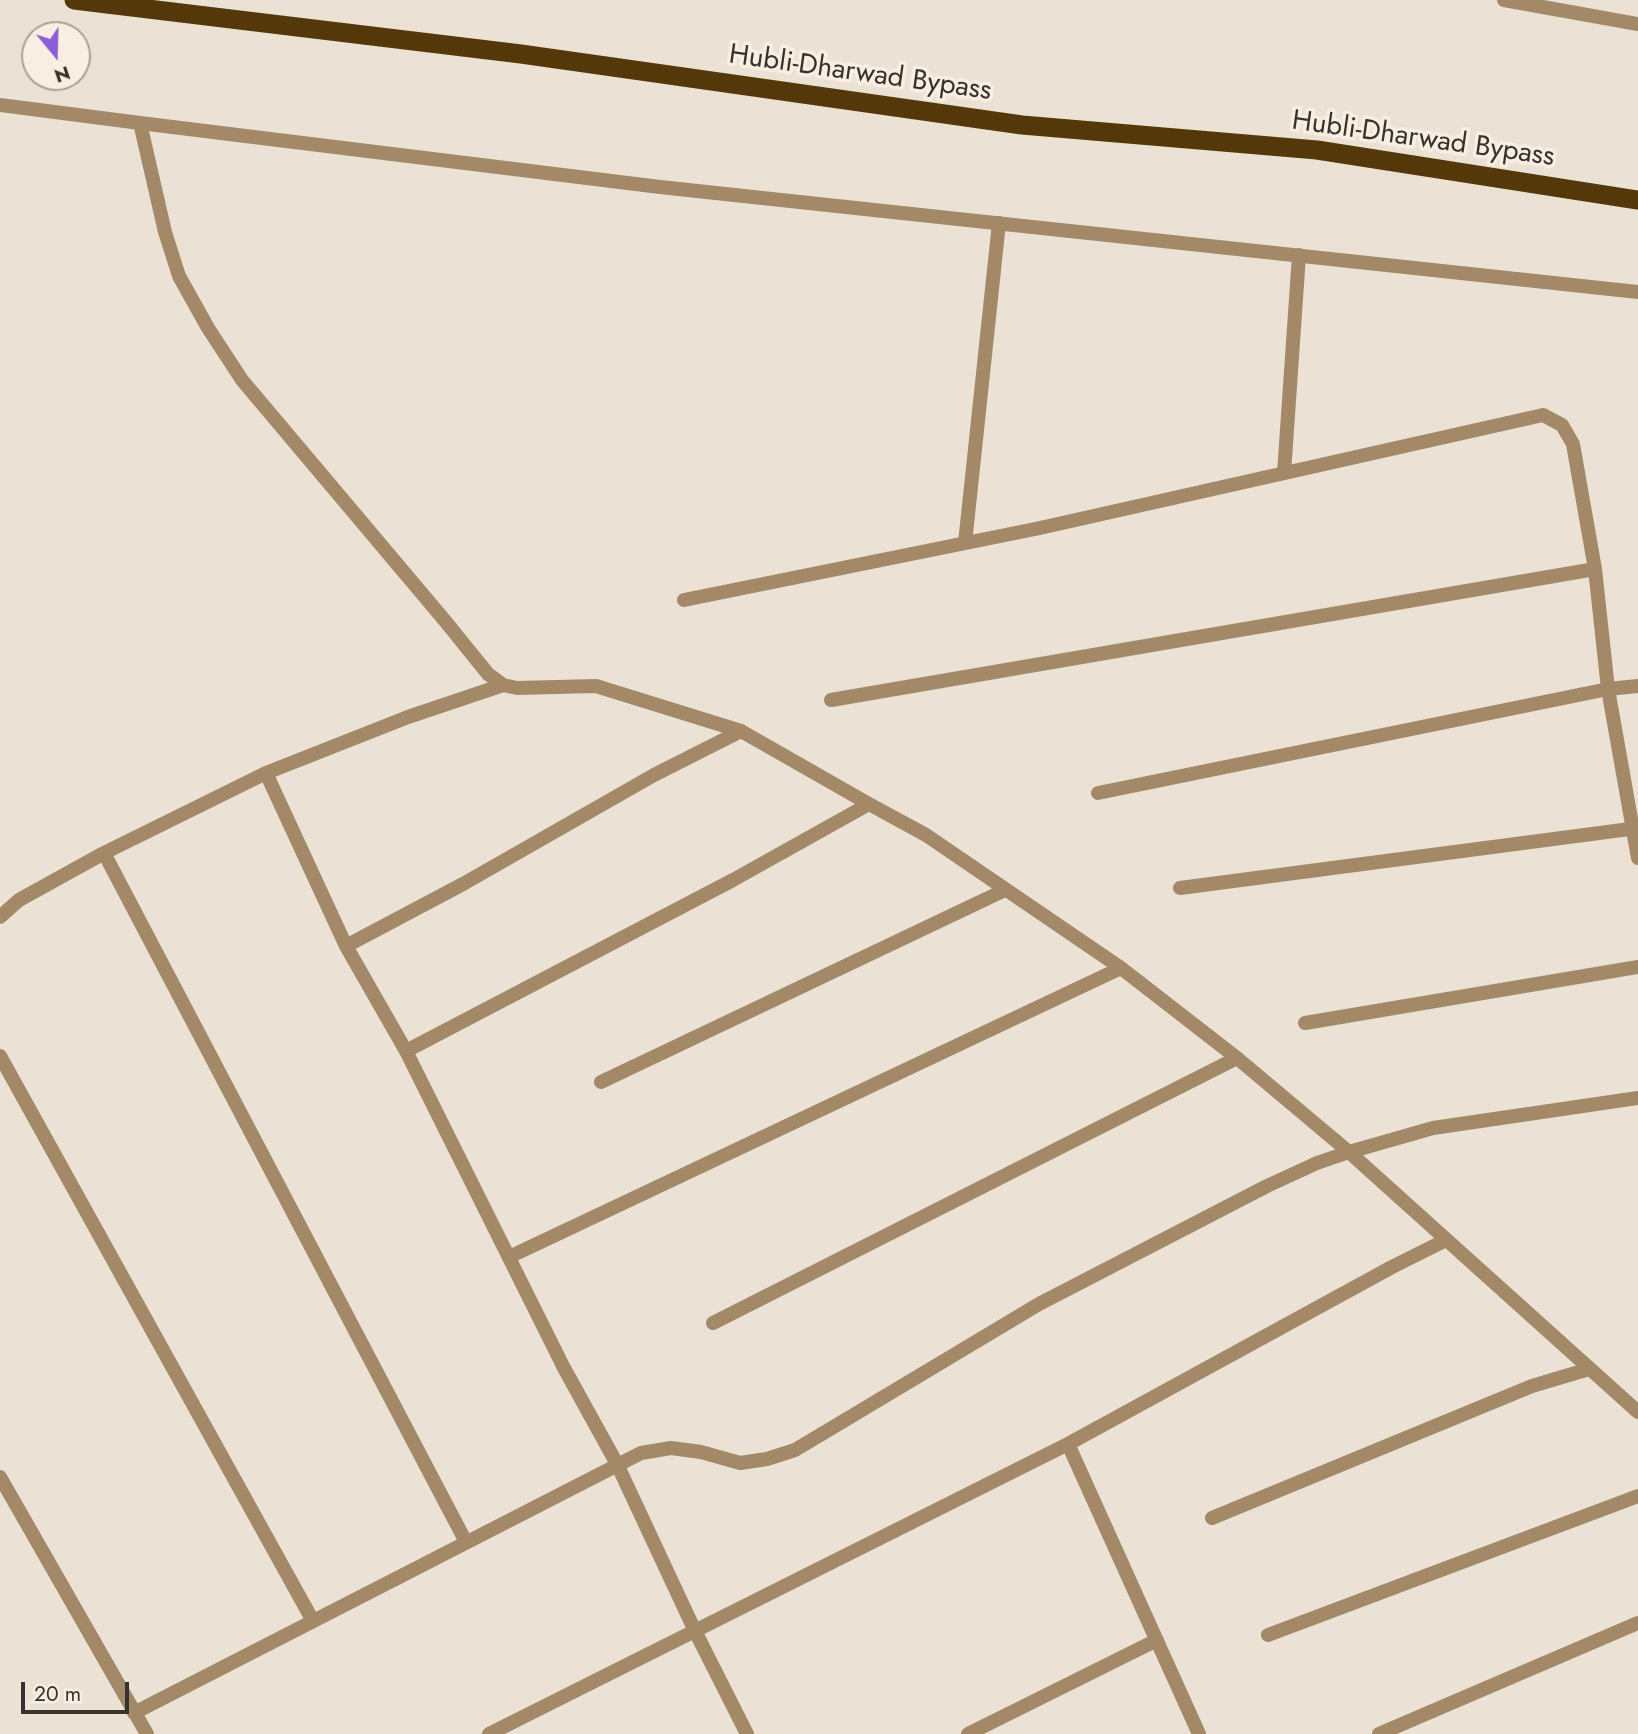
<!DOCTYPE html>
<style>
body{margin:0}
#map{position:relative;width:1638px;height:1734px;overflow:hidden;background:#ebe1d4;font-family:Jost,sans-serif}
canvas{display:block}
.north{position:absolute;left:21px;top:21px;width:70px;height:70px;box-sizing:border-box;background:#f8eee1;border:2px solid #aaa399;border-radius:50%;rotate:161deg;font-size:19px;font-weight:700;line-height:28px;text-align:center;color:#36322d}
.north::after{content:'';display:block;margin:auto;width:24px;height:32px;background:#8b5ed8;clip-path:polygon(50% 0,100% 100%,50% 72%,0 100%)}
.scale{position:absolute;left:21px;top:1682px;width:108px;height:32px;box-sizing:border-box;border:4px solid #36322d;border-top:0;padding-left:9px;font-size:21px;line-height:24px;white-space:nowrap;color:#36322d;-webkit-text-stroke:5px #f8eee1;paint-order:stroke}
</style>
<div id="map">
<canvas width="1638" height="1734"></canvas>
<div class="north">N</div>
<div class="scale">20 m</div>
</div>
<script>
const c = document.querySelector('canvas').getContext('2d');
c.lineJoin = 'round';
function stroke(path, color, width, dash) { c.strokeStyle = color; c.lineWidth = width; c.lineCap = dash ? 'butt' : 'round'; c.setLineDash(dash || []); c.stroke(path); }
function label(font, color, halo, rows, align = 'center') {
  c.font = font + ' Jost,sans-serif'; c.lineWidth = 7; c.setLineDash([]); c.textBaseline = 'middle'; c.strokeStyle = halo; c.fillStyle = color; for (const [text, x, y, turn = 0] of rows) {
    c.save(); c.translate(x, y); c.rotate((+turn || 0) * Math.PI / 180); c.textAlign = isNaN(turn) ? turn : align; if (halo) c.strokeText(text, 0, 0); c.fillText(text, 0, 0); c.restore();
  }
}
const minor = new Path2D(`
 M140 123 165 232 179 276 208 328 242 380 446 622 488 674 503 685 517 688 596 686 741 731 869 804 926 835 1121 968 1237 1058 1349 1152 1638 1412
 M1284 473 1299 255
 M965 543 999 223
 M684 600 1040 528 1543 415 1562 425 1573 444 1595 569 1608 689 1638 858
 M831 700 1595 569
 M266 773 346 946 406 1051 564 1368 617 1464 695 1631 747 1734
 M1098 793 1608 689 1638 686
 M104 853 466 1542
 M1180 888 1638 828
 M0 917 19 900 104 853 266 773 408 717 503 685
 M346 946 463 884 654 775 741 731
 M1305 1023 1638 967
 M406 1051 733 880 869 804
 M0 1056 313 1621
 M601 1082 1005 890
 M509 1257 1121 968
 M713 1323 1237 1058
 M1068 1444 1199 1734
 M0 1477 147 1734
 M1212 1518 1532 1386 1589 1369
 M1268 1635 1638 1496
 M134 1713 641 1453 671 1448 701 1452 740 1463 767 1459 795 1450 1039 1304 1267 1186 1317 1163 1349 1152 1433 1128 1638 1098
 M489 1734 1068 1444 1392 1267 1446 1240
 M968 1734 1157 1640
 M1379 1734 1638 1623`);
const tertiary = new Path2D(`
 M1504 0 1638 24
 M0 105 140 123 660 187 1638 292`);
const trunk = new Path2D(`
 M74 0 521 54 1022 125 1317 150 1638 200`);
const streetNames = [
 ["Hubli-Dharwad Bypass",860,74,8],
 ["Hubli-Dharwad Bypass",1423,140,8]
];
stroke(minor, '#a38967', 14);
stroke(tertiary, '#a38967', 14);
stroke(trunk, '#543809', 19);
label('28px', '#36322d', '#f8eee1', streetNames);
</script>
